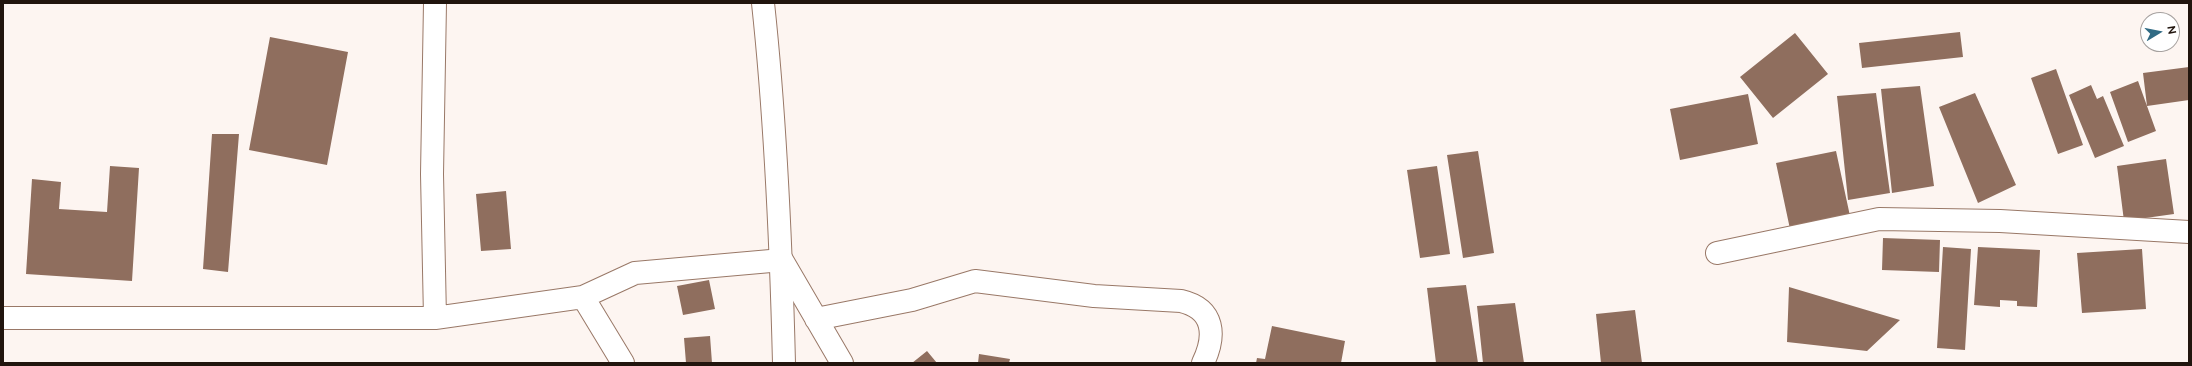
<!DOCTYPE html>
<style>
body{margin:0}
#map{position:relative;width:2192px;height:366px;overflow:hidden;background:#fdf5f1;font-family:Raleway,sans-serif}
canvas{display:block}
.frame{position:absolute;inset:0;border:4px solid #21150e;pointer-events:none}
.north{position:absolute;left:2140px;top:12px;width:40px;height:40px;box-sizing:border-box;background:#fff;border:1px solid #a6a19f;border-radius:50%;rotate:80deg;font-size:11px;font-weight:700;line-height:16px;text-align:center;color:#21150e}
.north::after{content:'';display:block;margin:auto;width:14px;height:18px;background:#316b84;clip-path:polygon(50% 0,100% 100%,50% 72%,0 100%)}
</style>
<div id="map">
<canvas width="2192" height="366"></canvas>
<div class="frame"></div>
<div class="north">N</div>
</div>
<script>
const c = document.querySelector('canvas').getContext('2d');
c.lineJoin = 'round';
function fill(path, color) { c.fillStyle = color; c.fill(path, 'evenodd'); }
function stroke(path, color, width, dash) { c.strokeStyle = color; c.lineWidth = width; c.lineCap = dash ? 'butt' : 'round'; c.setLineDash(dash || []); c.stroke(path); }
const building = new Path2D(`
 M1960 32 1963 57 1862 68 1859 43Z
 M1795 33 1828 74 1773 118 1740 77Z
 M270 37 348 52 327 165 249 150Z
 M2189 67V100L2147 106 2143 73Z
 M2056 69 2083 145 2058 154 2031 78Z
 M2138 81 2156 131 2128 142 2110 92Z
 M2091 85 2097 99 2103 96 2124 146 2095 158 2069 95Z
 M1920 86 1934 186 1892 193 1881 89Z
 M1876 93 1890 193 1848 200 1837 96Z
 M1975 93 2016 185 1978 203 1939 107Z
 M1748 94 1758 144 1680 160 1670 109Z
 M212 134H239L228 272 203 269Z
 M1478 151 1494 253 1463 258 1447 155Z
 M1836 151 1850 216 1790 229 1776 163Z
 M2166 159 2174 214 2124 221 2117 166Z
 M110 166 139 168 132 281 26 274 32 179 61 182 59 209 107 212Z
 M1437 166 1450 254 1420 258 1407 170Z
 M506 191 511 249 481 251 476 194Z
 M1883 238 1940 240 1939 272 1882 270Z
 M1943 247 1971 249 1965 350 1937 348Z
 M1978 247 2040 250 2037 307 2017 306V301L2000 300V307L1974 305Z
 M2142 249 2146 309 2082 313 2077 253Z
 M709 280 715 309 683 315 677 286Z
 M1466 285 1478 363H1436L1427 288Z
 M1789 287 1900 320 1867 351 1787 342Z
 M1515 303 1524 363H1483L1477 306Z
 M1635 310 1642 363H1601L1596 314Z
 M1272 326 1345 341 1341 363H1256L1257 358 1265 359Z
 M710 336 712 363H686L684 338Z
 M927 351 937 363H912Z
 M979 354 1010 359 1009 363H978Z`);
const minor = new Path2D(`
 M1717 253 1879 219 2000 221 2189 232
 M583 297 623 363
 M3 318H435L583 297 635 273 782 260 842 363
 M435 318 432 174 435 3
 M816 319 912 300 975 281 1094 296 1181 301C1215 309 1216 336 1203 363`);
const major = new Path2D(`
 M763 3C776 123 781 243 784 363`);
fill(building, '#8f6e5e');
stroke(minor, '#997867', 24);
stroke(major, '#997867', 24);
stroke(minor, '#fff', 22);
stroke(major, '#fff', 22);
</script>
